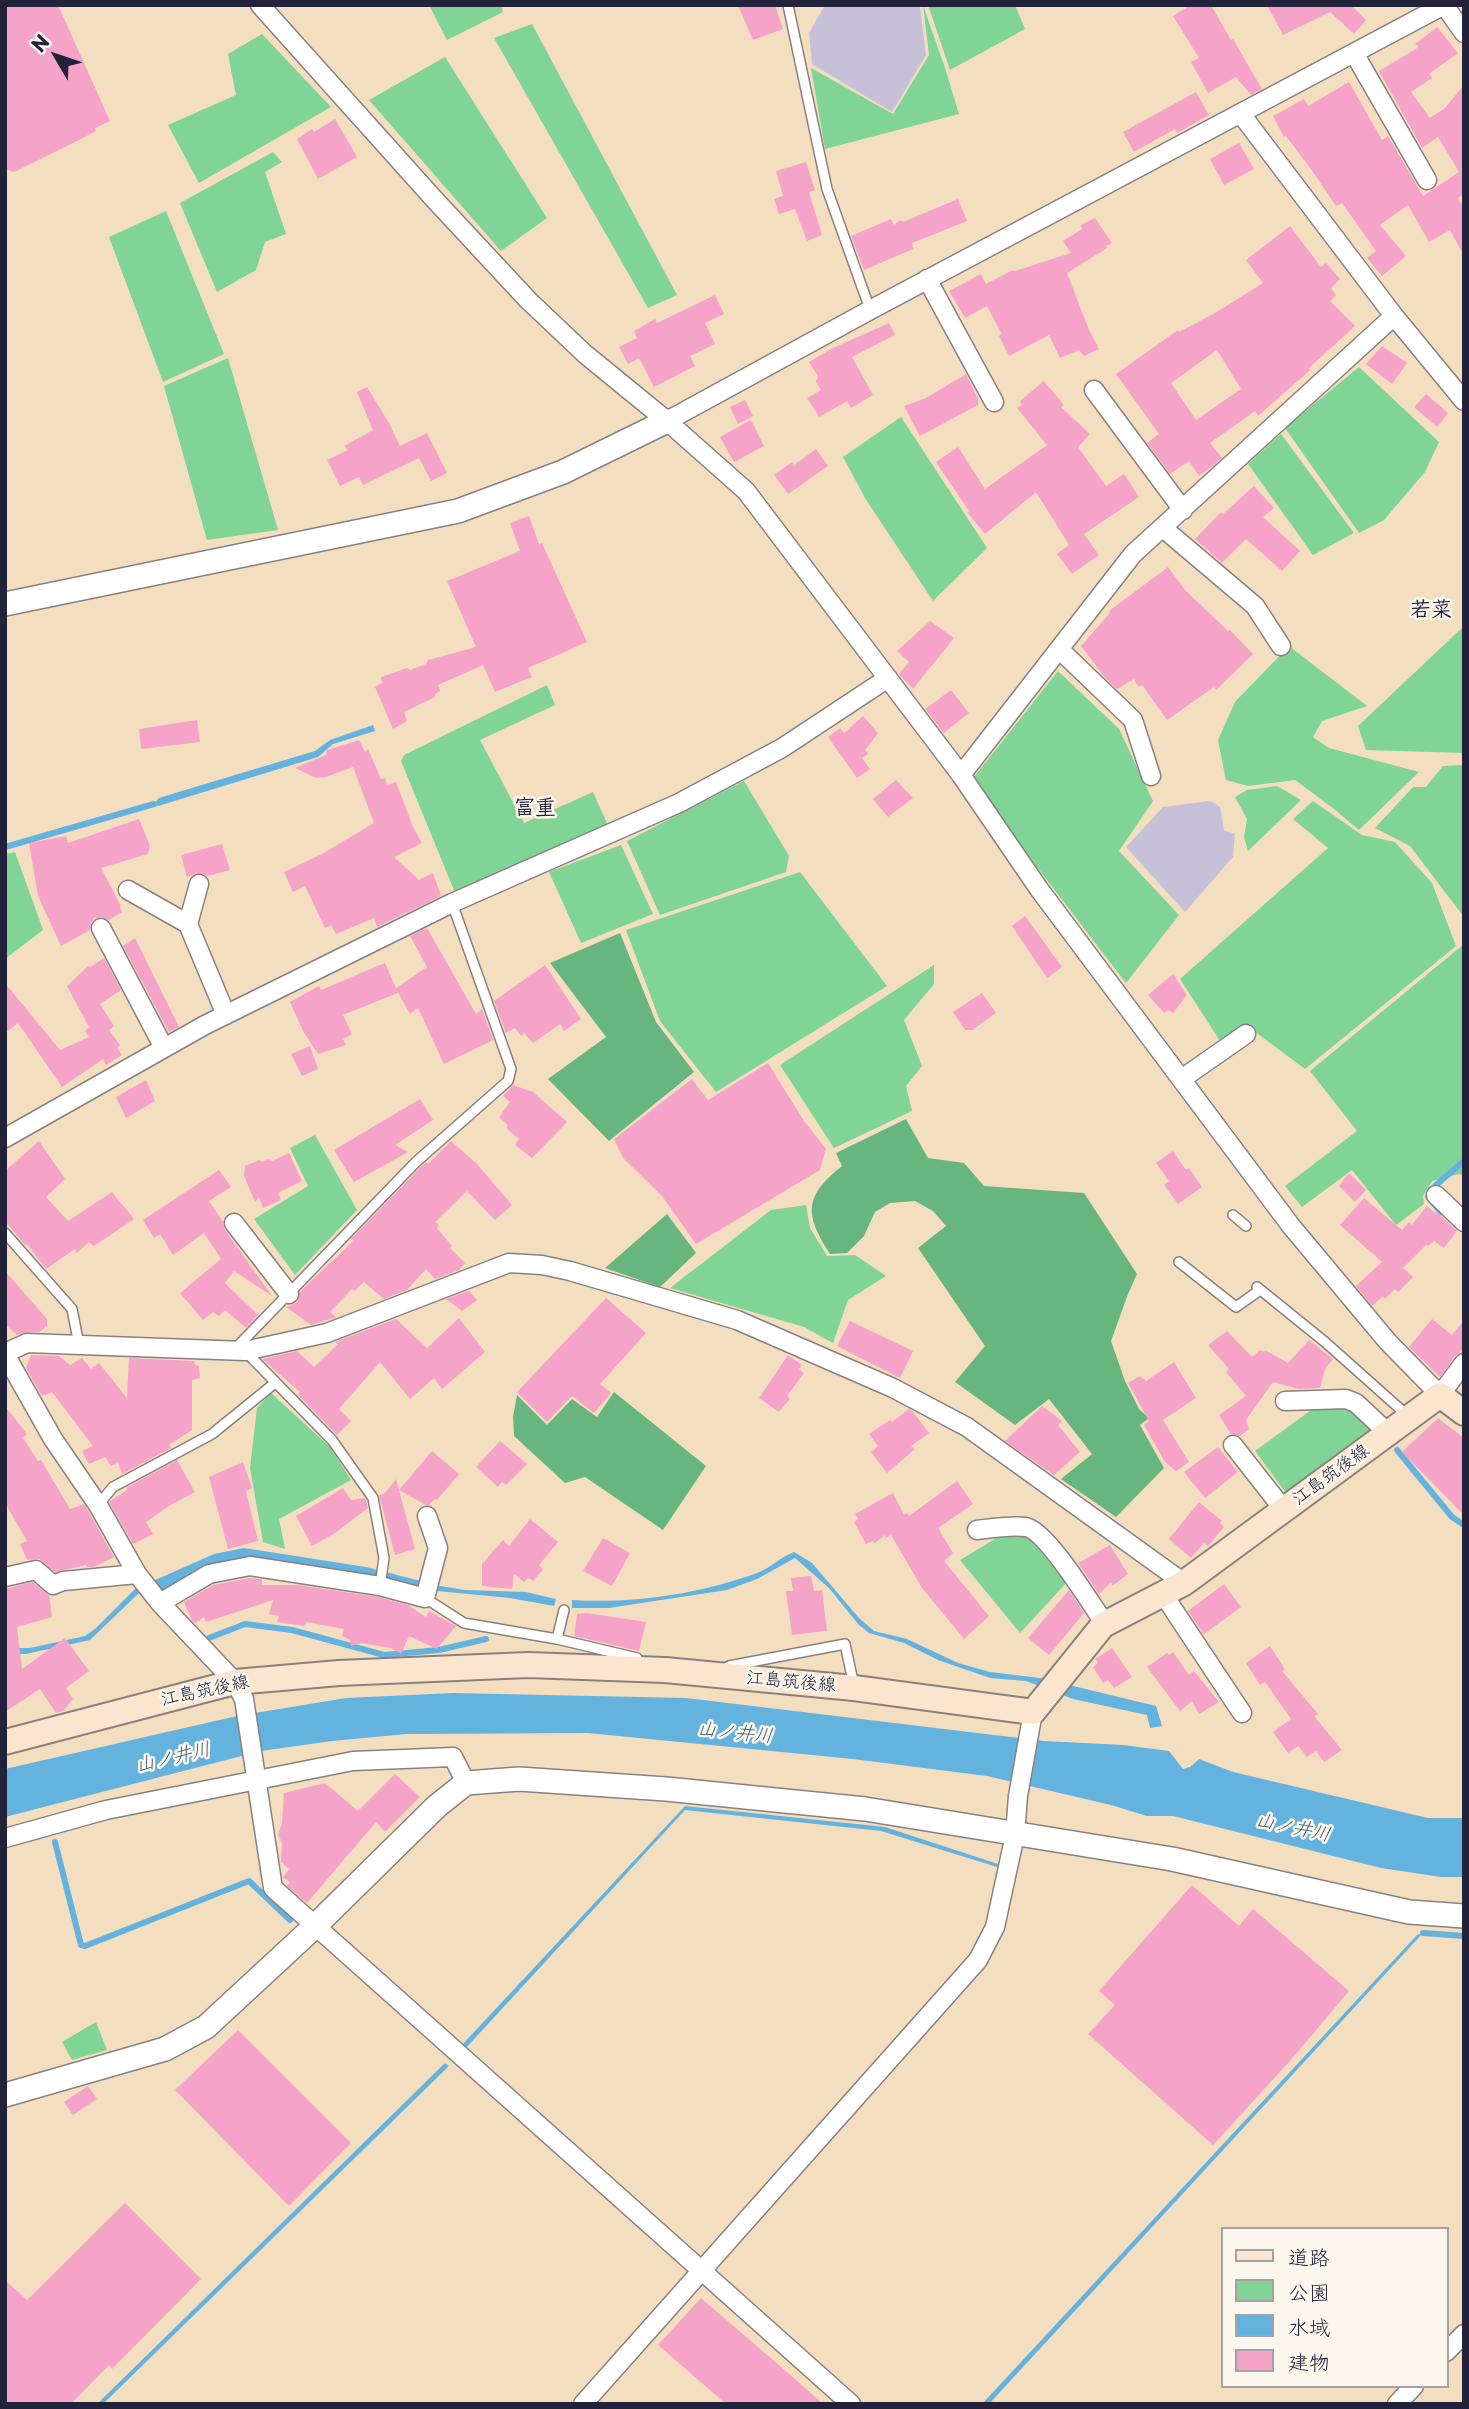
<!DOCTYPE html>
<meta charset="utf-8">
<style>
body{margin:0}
#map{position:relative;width:1469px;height:2409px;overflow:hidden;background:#f3dec0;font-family:"Playpen Sans","Klee One",sans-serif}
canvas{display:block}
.frame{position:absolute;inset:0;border:7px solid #22223b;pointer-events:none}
.legend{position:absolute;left:1221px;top:2227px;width:228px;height:161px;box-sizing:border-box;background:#fbf7ec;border:2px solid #a4a2a5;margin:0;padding:9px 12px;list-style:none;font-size:21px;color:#22223b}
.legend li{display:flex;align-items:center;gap:14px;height:35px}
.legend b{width:35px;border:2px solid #a4a2a5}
.north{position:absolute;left:21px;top:21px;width:70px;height:70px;-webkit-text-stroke:5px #fbf7ec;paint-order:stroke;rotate:309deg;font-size:19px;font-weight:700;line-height:28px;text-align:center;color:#22223b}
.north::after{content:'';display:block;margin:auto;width:24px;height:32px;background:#22223b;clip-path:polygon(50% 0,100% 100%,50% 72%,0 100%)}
</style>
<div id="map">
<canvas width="1469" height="2409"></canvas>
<div class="frame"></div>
<ul class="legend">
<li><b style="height:9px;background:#fce5cf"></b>道路</li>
<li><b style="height:19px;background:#80d496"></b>公園</li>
<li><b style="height:19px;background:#64b2de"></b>水域</li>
<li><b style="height:19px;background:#f6a3ca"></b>建物</li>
</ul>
<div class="north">N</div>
</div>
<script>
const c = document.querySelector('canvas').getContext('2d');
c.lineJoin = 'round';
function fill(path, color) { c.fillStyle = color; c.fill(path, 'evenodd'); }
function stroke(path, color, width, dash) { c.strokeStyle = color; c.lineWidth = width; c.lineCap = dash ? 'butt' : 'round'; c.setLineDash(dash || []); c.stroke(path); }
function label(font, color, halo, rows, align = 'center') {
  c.font = font + ' "Playpen Sans","Klee One",sans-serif'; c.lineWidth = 5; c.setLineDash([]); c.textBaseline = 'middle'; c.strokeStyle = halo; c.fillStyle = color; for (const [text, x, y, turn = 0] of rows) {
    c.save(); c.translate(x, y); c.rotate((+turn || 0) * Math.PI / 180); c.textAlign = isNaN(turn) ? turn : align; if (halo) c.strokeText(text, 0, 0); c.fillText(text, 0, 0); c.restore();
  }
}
const industrial = new Path2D(`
 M825 5 920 6 926 55 892 112 812 64 809 33Z
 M1210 801 1220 807 1224 830 1235 834 1233 857 1185 912 1126 847 1163 807Z`);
const green = new Path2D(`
 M429 5H501L503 12 447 40Z
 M923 5 946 71 959 114 825 149 811 68 893 114 929 55Z
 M928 5H1015L1025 29 950 70Z
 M532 24 677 295 648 308 494 38Z
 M262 34 331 107 199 183 168 125 236 95 228 54Z
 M445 57 547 218 501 251 369 100Z
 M273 152 282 162 265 172 286 234 265 242 256 270 217 292 180 203Z
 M166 211 224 354 163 382 109 237Z
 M228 358 278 530 207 540 164 386Z
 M1359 367 1439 442 1425 472 1384 520 1359 533 1285 428Z
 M901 417 987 548 933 601 865 498 843 457Z
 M1281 434 1354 533 1313 555 1248 464Z
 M1464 626V753L1366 750 1358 726Z
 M1289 646 1367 706 1322 721 1313 737 1329 748 1419 772 1359 830 1334 809 1295 780 1248 786 1226 780 1218 740 1235 702Z
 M1058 671 1119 729 1153 801 1119 851 1179 915 1126 983 971 781Z
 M547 685 555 705 480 740 524 823 593 792 610 830 456 895 401 761 404 755Z
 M1464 765V917L1410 846 1375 828 1413 787H1426L1443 766Z
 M744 781 789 856 786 872 660 915 627 841Z
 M1277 786 1301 800 1248 851 1244 837 1247 819 1235 797 1247 790Z
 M1313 801 1362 835 1395 842 1432 883 1456 946 1305 1069 1246 1025 1222 1044 1180 979 1328 848 1293 819Z
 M621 845 653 914 581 943 549 872Z
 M15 852 43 930 5 959V854Z
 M800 872 887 986 716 1092 660 1021 626 930Z
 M1464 944V1176L1459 1174 1432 1181 1423 1196 1424 1204 1396 1225 1352 1170 1302 1207 1285 1186 1357 1131 1310 1071Z
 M934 965V984L904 1020 922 1066 906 1086 912 1111 834 1148 780 1065Z
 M315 1135 357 1210 295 1275 254 1219 308 1186 290 1148Z
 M806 1205 810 1228 827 1256 855 1255 886 1276 848 1300 833 1343 804 1327 670 1288 771 1210Z
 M271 1393 329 1446 351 1480 279 1519 285 1549 263 1542 250 1468 257 1408Z
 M1338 1407 1357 1410 1380 1431 1289 1497 1255 1451 1314 1408Z
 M1018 1532C1043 1540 1055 1560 1069 1580L1020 1633 960 1560 1000 1536Z
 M96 2022 107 2050 72 2060 62 2042Z`);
const forest = new Path2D(`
 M620 933 656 1022 694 1072 609 1141 548 1079 606 1037 550 963Z
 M906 1119 928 1158 964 1163 984 1186 1084 1193 1137 1274 1128 1294 1111 1341 1125 1381 1139 1409 1149 1418 1140 1425 1164 1468 1116 1517 1061 1479 1092 1454 1049 1399 1015 1425 955 1382 985 1346 918 1248 946 1226 933 1211 915 1201 890 1203 875 1212 864 1236 847 1253 830 1254C804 1214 804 1196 842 1166L836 1153Z
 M667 1214 696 1253 660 1287 605 1268Z
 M614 1392 706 1466 663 1530 585 1477 565 1483 514 1436 513 1417 517 1395 547 1425 572 1399 597 1417Z`);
const water = new Path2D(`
 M373 725 375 731 333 744 318 757 168 803 158 806 154 804 159 798 175 793 315 751 330 740Z
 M244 1548 366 1567 440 1586 465 1590 526 1592 556 1599 554 1606 510 1598 208 1569 157 1592 138 1594 90 1640 26 1654H5V1648H30L85 1636 96 1628 135 1589 214 1554Z
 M794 1552 812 1563 859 1618 874 1631 907 1639 958 1663 990 1672 1040 1678 1156 1706 1162 1726 1150 1728 1147 1715 1073 1699 1026 1681 990 1678 938 1660 904 1643 869 1633 858 1624 829 1588 795 1558 757 1579 727 1590 609 1608H572V1600C633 1604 699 1594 757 1573 771 1568 780 1557 794 1552Z
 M453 1693 686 1698 1044 1741 1123 1745 1169 1751 1183 1769 1190 1767 1199 1759 1233 1772 1428 1818H1464V1877H1441L1381 1868 1173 1816H1147L1111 1805 987 1776 853 1759 588 1733 406 1734 332 1741 261 1751 5 1817V1769L237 1716 346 1698Z
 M685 1806 885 1827 998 1864 997 1867 881 1831 685 1810 465 2049 461 2046Z
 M1423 1933 989 2404H982L1417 1935Z
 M445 2063 449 2066 103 2404H97Z`);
const stream = new Path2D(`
 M5 847 154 804
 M1441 1212 1428 1197 1436 1185 1464 1161
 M1397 1450 1452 1517 1464 1525
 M209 1638 245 1624 292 1630 384 1655 439 1650 486 1639
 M55 1842 81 1945 85 1946 249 1881 290 1920
 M1423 1933 1464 1936`);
const building = new Path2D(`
 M5 5H58L110 121 95 128 96 131 79 140 14 172 5 169Z
 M738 5H775L783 29 753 40Z
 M1191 5H1211L1231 40 1233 39 1262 89 1251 95 1236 77 1208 93 1191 62 1199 58 1173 16Z
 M1267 5H1351L1366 20 1354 34 1330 12 1283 35Z
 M1437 27 1458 53 1429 74 1432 78 1411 92 1430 118 1445 108 1464 85V194L1458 198 1464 208V256L1450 230 1429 242 1408 205 1380 225 1406 256 1382 276 1367 258 1376 251 1342 203 1336 206 1313 172 1286 136 1284 137 1273 116 1304 99 1308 106 1349 82 1382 140 1388 136 1423 196 1459 172 1438 137 1422 148 1379 71 1419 47 1415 44Z
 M1196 92 1209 115 1177 133 1175 129 1134 152 1123 132Z
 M335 119 357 157 318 179 297 139 312 129 314 132Z
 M1239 143 1254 169 1224 185 1210 159Z
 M806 162 815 190 809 192 822 235 807 241 795 209 779 214 774 199 783 196 776 171Z
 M958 199 967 221 912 243 913 249 864 270 851 236 891 219 894 225 900 220 903 222Z
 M1095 218 1112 243 1106 246 1107 248 1067 273 1089 330 1099 349 1084 356 1079 350 1060 358 1049 335 1009 356 999 336 1001 333 987 306 965 318 949 291 981 274 986 284 1013 270 1015 271 1071 253 1063 241 1082 229 1081 225Z
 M1290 226 1321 267 1326 263 1340 279 1331 288 1336 295 1330 301 1355 326 1309 368 1310 370 1258 416 1255 411 1210 443 1222 458 1215 464 1199 476 1189 461 1170 474 1147 443 1159 434 1116 374 1178 330 1179 332 1215 313 1263 283 1246 260ZM1217 350 1241 389 1196 420 1171 383Z
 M715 295 724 314 705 323 715 344 690 356 695 366 654 387 639 358 628 364 619 347 637 338 634 331 655 319 657 323Z
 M889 323 895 335 852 357 873 395 851 408 847 401 819 417 807 398 821 390 816 382 818 376 809 362 831 349Z
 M1382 346 1407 363 1392 384 1366 364Z
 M966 374 978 399V405L920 436 904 406 926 398Z
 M1044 381 1064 405 1061 407 1090 434 1078 447 1106 486 1124 474 1139 497 1084 534 1099 555 1072 574 1057 554 1069 545 1036 492 985 534 967 512 969 511 936 462 958 447 985 489 1047 445 1017 408 1022 405 1020 401Z
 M367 387 389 423 400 446 427 433 447 473 431 481 419 458 363 485 359 477 340 486 327 460 348 450 344 446 373 430 357 392Z
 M1426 394 1448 413 1437 427 1414 407Z
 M745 400 753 416 738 424 730 407Z
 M751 420 764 446 734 462 720 437Z
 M816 449 828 466 788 494 774 475 792 462 794 465Z
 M1254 486 1274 508 1263 517 1300 551 1282 571 1246 539 1222 563 1195 539 1221 512 1223 514Z
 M529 516 539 544 542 543 587 642 528 668 532 677 495 692 483 665 438 685 440 691 435 694V697L404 712 407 721 393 729 375 687 382 683 381 677 407 668 410 670 426 664 428 660 476 647 447 581 520 551 510 523Z
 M1168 567 1186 591 1228 631 1230 630 1253 654 1216 690 1214 687 1167 720 1142 685 1138 687 1134 679 1117 689 1103 675 1081 646 1110 613 1109 611Z
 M930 621 954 638 913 689 899 674 909 662 897 651Z
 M951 690 969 713 944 733 925 709Z
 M863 716 878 733 865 750 868 754 862 758 870 769 857 778 828 737 840 728 844 733Z
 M197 720 200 742 141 749 139 729Z
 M359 740 365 752 368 749 381 779 385 778 387 785 396 782 413 827 422 843 394 857 419 880 433 873 441 896 377 927 374 918 336 934 331 925 325 928 305 886 293 892 284 872 322 854 374 823 353 767 326 777 316 778 295 768 326 755 327 750Z
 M896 780 913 798 888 817 873 799Z
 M139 819 150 846 148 854 101 868 121 906 120 907 122 912 109 920 102 917 95 918 91 923 90 930 61 946 38 896 29 843 66 836 68 843Z
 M222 844 230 870 208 876 197 873 187 877 181 855Z
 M1025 916 1062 967 1047 978 1012 926Z
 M427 928 476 1014 482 1009 493 1040 444 1064 418 1008 410 1014 397 991 398 993 343 1015 352 1034 343 1039 346 1045 318 1054 303 1031 290 1002 319 986 321 990 385 963 396 988 427 967 410 936Z
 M135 938 179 1027 169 1032 123 946Z
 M104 958 121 990 100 1004 114 1026 109 1030 120 1045 117 1048 122 1055 106 1065 103 1059 62 1087 18 1023 5 1033V983L60 1050 89 1037 85 1031 89 1027 67 986 88 966 90 967Z
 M545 965 581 1019 564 1031 560 1024 533 1043 524 1033 521 1036 515 1028 506 1033 494 1001Z
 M1173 974 1187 995 1173 1013 1168 1010 1164 1013 1148 995Z
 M982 993 996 1013 972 1030H965L953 1012Z
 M310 1046 318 1069 302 1076 291 1054Z
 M768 1063 804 1121 826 1149 820 1170 696 1244 662 1196 623 1158 614 1139 692 1079 708 1100Z
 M146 1080 155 1101 126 1118 116 1097Z
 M513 1085 533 1092 567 1122 532 1158 515 1145 519 1139 506 1128 508 1125 499 1117 510 1102 503 1096Z
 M420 1099 433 1120 395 1145 408 1152 354 1182 334 1150Z
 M39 1141 65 1179 46 1197 68 1221 112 1192 134 1219 94 1246 89 1242 77 1253 75 1249 46 1269 27 1244 25 1245 5 1221V1171Z
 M451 1141 477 1164 512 1205 495 1220 467 1191 435 1222 439 1225 437 1228 452 1246 450 1248 465 1263 459 1270 435 1279 426 1269 407 1290 384 1299 364 1282 354 1291 352 1289 330 1312 336 1317 311 1325 286 1307 296 1303 300 1292 310 1282 353 1241 351 1239 414 1174 426 1162 428 1164Z
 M1173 1151 1186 1170 1189 1168 1202 1187 1178 1204 1164 1185 1169 1181 1156 1163Z
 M289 1153 302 1181 278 1193 281 1200 263 1208 259 1197 255 1202 244 1176 245 1166 259 1160 262 1162 268 1159 272 1161Z
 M219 1170 231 1187 209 1201 223 1222 225 1230 272 1296 234 1271 225 1283 258 1315 246 1328 225 1310 219 1316 213 1312 203 1320 180 1293 221 1259 204 1233 173 1255 160 1234 154 1238 143 1220Z
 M1349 1173 1366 1190 1355 1202 1339 1186Z
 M1364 1198 1402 1230 1409 1222 1412 1225 1427 1206 1435 1213 1436 1211 1457 1231 1444 1248 1434 1241 1428 1246 1426 1245 1403 1268 1413 1277 1398 1292 1395 1289 1385 1299 1383 1296 1372 1306 1356 1286 1382 1262 1340 1225Z
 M5 1271 47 1319V1326L39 1332H27L17 1335 5 1324Z
 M469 1291 477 1300 462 1311 446 1299Z
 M606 1298 646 1333 600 1384 611 1393 594 1413 572 1396 547 1422 517 1392Z
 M459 1318 485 1352 442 1389 434 1378 410 1399 380 1362 339 1409 351 1421 337 1435 300 1397 298 1394 300 1392 262 1359 297 1351 314 1367 338 1344 335 1342 396 1319 427 1348Z
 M1432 1319 1452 1335 1464 1320V1349L1455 1356 1440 1377 1409 1347Z
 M850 1321 913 1351 900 1378 837 1346Z
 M1227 1331 1252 1357 1260 1350 1264 1352 1265 1350 1288 1363 1309 1340 1333 1359 1325 1369 1320 1388 1299 1389 1273 1382 1248 1417 1246 1422 1249 1429 1240 1436 1231 1434 1219 1415 1246 1396 1226 1372 1229 1369 1208 1345Z
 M31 1355 59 1356 70 1365 82 1358 91 1369 99 1363 127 1398 129 1358 194 1361 195 1365 199 1366 200 1378 192 1380V1430L169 1445 171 1448 122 1474 118 1463 111 1466 105 1457 89 1464 82 1451 93 1446 52 1392 42 1396 26 1368Z
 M788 1355 802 1365 799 1369 804 1373 787 1396 790 1399 779 1412 759 1398Z
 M1174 1362 1196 1398 1163 1420 1189 1462 1176 1471 1165 1462 1144 1425 1149 1421 1128 1383 1140 1376 1146 1381Z
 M5 1406 27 1434 23 1438 38 1461 41 1460 70 1509 84 1504 114 1557 94 1567H87L86 1565 55 1572 39 1559 27 1560 20 1544 27 1541 5 1503Z
 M1042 1406 1062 1421 1058 1425 1080 1452 1054 1475 1005 1441Z
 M909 1409 913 1412 929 1433 911 1446 915 1449 887 1473 871 1452 878 1446 869 1434 890 1420 892 1422Z
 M1438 1418 1464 1438V1515L1402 1452Z
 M500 1441 527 1464 506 1485 502 1482 498 1487 476 1467Z
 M1218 1447 1238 1472 1205 1498 1184 1472Z
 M432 1451 459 1474 437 1500 435 1499 429 1505H426L399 1490Z
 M177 1460 195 1492 169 1506 146 1522 153 1534 133 1544 109 1502 127 1490 126 1488Z
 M243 1462 252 1488 246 1491 258 1541 228 1549 209 1477Z
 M396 1479 415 1549 395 1555 379 1495 384 1494Z
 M957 1481 973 1504 938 1528 953 1553 944 1561 989 1616 964 1639 922 1588 891 1535 886 1538 885 1535 875 1543 873 1541 866 1544 854 1522 858 1518 855 1514 893 1493 904 1515 907 1513 909 1516Z
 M343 1488 351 1500 365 1498 368 1508 335 1533 312 1546 296 1516Z
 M1199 1502 1222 1521 1220 1523 1224 1527 1208 1546 1204 1543 1191 1558 1169 1539Z
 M530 1519 558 1542 539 1565 543 1569 533 1581 528 1578 524 1582 514 1574 512 1589 482 1586V1564L503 1540 509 1546Z
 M603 1538 630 1553 612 1586 583 1571Z
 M1110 1545 1128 1574 1112 1586 1111 1582 1099 1594 1078 1563Z
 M811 1576 814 1591 822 1590 827 1631 792 1635 786 1591H793L791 1578Z
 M250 1578 262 1579V1585H298L378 1597 408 1605 426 1617 429 1611 456 1626 437 1649 409 1636 401 1654 391 1648 361 1643 351 1646 350 1640 342 1636 344 1629 306 1622 304 1626 277 1622 279 1616 269 1614 273 1600 206 1622 204 1617 195 1623 192 1621 184 1602 213 1585Z
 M33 1582 49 1595 52 1617 17 1627 22 1669 65 1638 89 1671 66 1688 73 1699 63 1711 56 1713 40 1689 5 1712V1589Z
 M1224 1584 1241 1607 1204 1634 1188 1611Z
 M1069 1590 1084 1613 1049 1655 1028 1638Z
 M587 1613 646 1622 639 1651 574 1636 577 1614Z
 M1270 1646 1285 1669 1282 1671 1318 1714 1314 1716 1342 1750 1324 1762 1316 1751 1307 1757 1298 1746 1288 1753 1273 1732 1291 1719 1265 1682 1260 1685 1246 1663Z
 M1112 1648 1132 1677 1114 1688 1108 1680 1103 1683 1093 1667 1098 1663 1095 1659Z
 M1173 1652 1189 1675 1194 1671 1219 1702 1199 1714 1192 1701 1180 1711 1147 1667 1167 1653 1169 1655Z
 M395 1774 420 1797 385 1832 376 1822 307 1903 287 1886 290 1882 283 1877 289 1869 281 1862 282 1843 278 1834 282 1824 284 1793 325 1783 358 1811Z
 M1192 1885 1239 1926 1253 1909 1349 1991 1289 2062 1213 2145 1088 2034 1115 2005 1099 1991Z
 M238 2030 351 2143 289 2206 175 2090Z
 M88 2086 97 2099 73 2115 64 2102Z
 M125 2203 201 2279 112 2369 109 2365 71 2404H5V2280L27 2300Z
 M701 2298 795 2379 823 2404H726L658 2345Z`);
const service = new Path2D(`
 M788 5 827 189 867 301
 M1233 1215 1246 1226
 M5 1233 72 1309 79 1345
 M1179 1262 1236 1307 1260 1290
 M1257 1287 1325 1342 1408 1416
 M234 1350 416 1162 508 1081 511 1069 452 903
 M245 1351 332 1440 373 1498 384 1558 380 1586
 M98 1505 113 1487 212 1434 275 1383
 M425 1598 464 1623 557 1639 637 1658
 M557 1639 564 1610
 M729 1666 845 1644 854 1686`);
const minor = new Path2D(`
 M260 5 434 199 528 300 585 354 667 421 746 491 961 775 1039 889 1291 1226 1388 1342 1440 1395 1464 1363
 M1354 53 1427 180
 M1241 114 1394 316 1464 401
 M927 279 994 402
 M1094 390 1183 510
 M667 421 872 309 1444 5 1464 33
 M1163 528 1255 606 1281 646
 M1060 650 1133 720 1151 776
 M961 775 1133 554 1394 316
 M128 890 188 924 226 1015
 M188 924 199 884
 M101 928 164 1048
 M1183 1078 1246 1034
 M5 1138 205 1025 452 903 679 803 782 748 888 678
 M1436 1195 1464 1222
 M234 1223 289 1294
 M5 1353 27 1343 245 1351 327 1333 509 1263 542 1265 570 1271 737 1320 893 1388 967 1427 1184 1583
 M5 1360 10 1363 53 1439 98 1505 137 1574 160 1603 235 1682 244 1699 273 1888 851 2404
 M1285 1401 1346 1399 1356 1403 1388 1433
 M1233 1445 1284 1510
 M977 1530C993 1528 1010 1525 1026 1527 1047 1531 1091 1604 1105 1624
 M5 1577 36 1570 53 1585 63 1581 137 1574
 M1163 1594 1242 1713
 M160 1603 209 1574 250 1566 380 1586 425 1598 438 1548 427 1516
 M5 1838 106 1810 353 1761 453 1757 466 1783
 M1446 2352 1464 2334
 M583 2404 978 1960 995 1927 1015 1835 1018 1796 1033 1712
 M1397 2404 1414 2386`);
const tertiary = new Path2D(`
 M5 604 458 511 563 472 667 421
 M5 2095 165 2049 206 2027 314 1927 437 1806 466 1783 519 1779 666 1789 865 1809 1172 1859 1409 1912 1464 1916`);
const secondary = new Path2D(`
 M5 1742 235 1682 339 1673 528 1665 665 1670 854 1688 1033 1712 1103 1625 1184 1583 1440 1395 1464 1413`);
const streetNames = [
 ["江島筑後線",1331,1475,-36],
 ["江島筑後線",791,1682,5],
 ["江島筑後線",205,1691,-12]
];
const waterNames = [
 ["山ノ井川",735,1733,6],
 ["山ノ井川",173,1758,-13],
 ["山ノ井川",1293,1828,12]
];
const quarterNames = [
 ["若菜",1431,610],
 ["富重",535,808]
];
fill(industrial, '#c7c0d9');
fill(green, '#80d496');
fill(forest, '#68b67f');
fill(water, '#64b2de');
stroke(stream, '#64b2de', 6);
fill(building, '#f6a3ca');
stroke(service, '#8a807e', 12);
stroke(minor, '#8a807e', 21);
stroke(tertiary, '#8a807e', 26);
stroke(secondary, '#8a807e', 28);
stroke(service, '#fff', 9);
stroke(minor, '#fff', 18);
stroke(tertiary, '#fff', 23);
stroke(secondary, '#fce5cf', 24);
label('18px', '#22223b', '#fbf7ec', streetNames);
label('italic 19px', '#3c5c7c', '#fbf7ec', waterNames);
label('bold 21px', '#22223b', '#fbf7ec', quarterNames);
</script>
